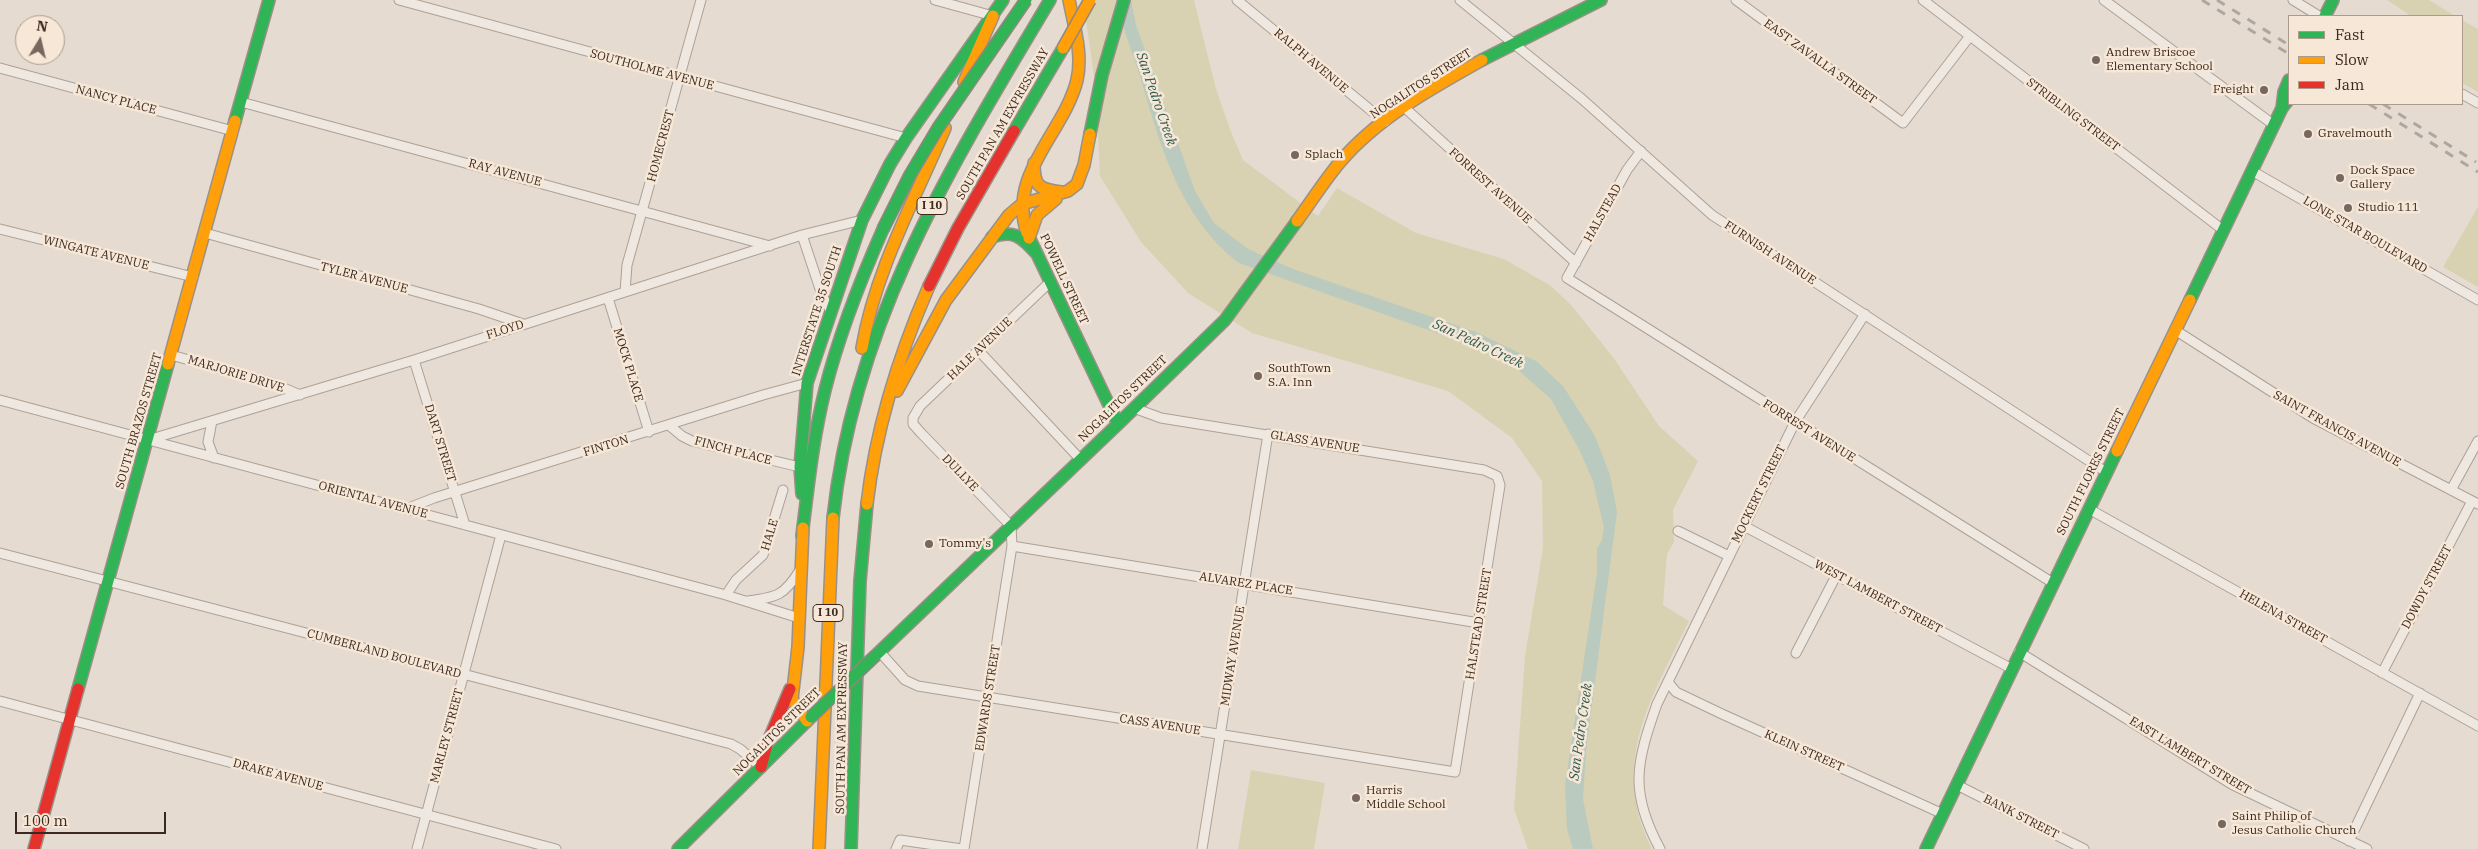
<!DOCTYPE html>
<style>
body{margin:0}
#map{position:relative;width:2478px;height:849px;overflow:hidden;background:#e6dbd0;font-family:"IBM Plex Serif",serif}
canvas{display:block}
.legend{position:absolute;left:2288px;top:15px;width:175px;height:90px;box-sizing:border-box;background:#f6e7d6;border:1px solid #ab9b8d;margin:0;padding:6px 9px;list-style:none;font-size:15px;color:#3b2820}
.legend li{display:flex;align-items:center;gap:10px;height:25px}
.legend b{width:25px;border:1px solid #ab9b8d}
.north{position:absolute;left:15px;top:15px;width:50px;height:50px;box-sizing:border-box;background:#f6e7d6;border:1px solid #ab9b8d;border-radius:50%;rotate:9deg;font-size:14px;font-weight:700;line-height:20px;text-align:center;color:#3b2820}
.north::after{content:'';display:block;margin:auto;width:18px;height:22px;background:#77675e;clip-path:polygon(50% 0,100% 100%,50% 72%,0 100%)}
.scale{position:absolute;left:15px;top:812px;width:151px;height:22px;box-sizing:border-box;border:2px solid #3b2820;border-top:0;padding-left:6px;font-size:15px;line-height:18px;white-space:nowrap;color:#3b2820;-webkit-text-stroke:4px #f6e7d6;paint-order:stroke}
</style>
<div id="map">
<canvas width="2478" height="849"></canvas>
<ul class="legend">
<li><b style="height:6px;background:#30b455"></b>Fast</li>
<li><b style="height:6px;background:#ff9f0a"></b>Slow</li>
<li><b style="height:6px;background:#e5322d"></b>Jam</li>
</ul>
<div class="north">N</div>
<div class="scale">100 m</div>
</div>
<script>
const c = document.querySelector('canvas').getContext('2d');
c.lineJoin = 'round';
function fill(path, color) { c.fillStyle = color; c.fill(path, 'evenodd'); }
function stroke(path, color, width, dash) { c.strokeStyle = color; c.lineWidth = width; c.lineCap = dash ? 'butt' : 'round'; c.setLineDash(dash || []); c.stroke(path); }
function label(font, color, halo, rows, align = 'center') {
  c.font = font + ' "IBM Plex Serif",serif'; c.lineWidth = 5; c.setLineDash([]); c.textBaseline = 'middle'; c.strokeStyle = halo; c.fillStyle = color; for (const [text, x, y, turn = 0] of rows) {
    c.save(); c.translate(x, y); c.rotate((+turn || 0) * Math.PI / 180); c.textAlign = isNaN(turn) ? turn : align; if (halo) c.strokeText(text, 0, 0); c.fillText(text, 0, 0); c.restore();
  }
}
const green = new Path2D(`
 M1083 0H1194L1216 89 1231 132 1243 160 1318 216 1337 188 1416 233 1504 259 1551 286 1571 305 1613 357 1659 426 1698 461 1673 510 1674 542 1667 554 1663 605 1689 621C1651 699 1609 763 1652 849H1528L1514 809 1525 656 1543 548 1542 481 1512 438 1448 391 1252 333 1188 293 1141 242 1100 176 1096 90Z
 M2387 0H2429L2455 16H2411Z
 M2462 20 2478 29V92L2462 83Z
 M2478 207V287L2443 267Z
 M1251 770 1325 783 1314 849H1238Z`);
const water = new Path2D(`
 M1116 0H1131L1136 25 1195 191 1214 223 1248 249 1293 269 1476 332 1536 361 1563 386 1595 436 1610 475 1617 512 1586 751 1583 799 1593 849H1573L1567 829 1565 785 1597 573V549L1602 540 1604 528 1593 481 1580 451 1551 399 1516 368 1482 349 1239 263C1178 216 1160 143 1139 73 1131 49 1122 25 1116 0Z`);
const street = new Path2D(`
 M399 0 906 138
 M935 0 993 16
 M1237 0 1385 122
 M1460 0 1582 99 1712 215 2106 472
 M1736 0 1903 123 1970 36
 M1923 0 2223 230
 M2104 0 2274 125
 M2293 0 2319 16
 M0 68 233 131
 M2462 94 2478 103
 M241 102 770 246
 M1405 108 1576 263
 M1641 151 1627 170 1567 278 2053 583
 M2252 171 2478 300
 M0 229 193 277
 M205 233 479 309 523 324
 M802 235 822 295 830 310
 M625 292 627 265 701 0
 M608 298 649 432
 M2175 330 2313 418 2478 504
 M979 351 1080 459
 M171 355 272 383 300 395
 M414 360 465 525
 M0 400 726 595 799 618
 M212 421 208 442 214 458
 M670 426 682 436 692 441 800 467
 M148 440 414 360 802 235 862 220
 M2451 490 2478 441
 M406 509 434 498 763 395 807 383
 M2089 509 2478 726
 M1744 526 2012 669
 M1678 531 1729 556
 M1012 546 1479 623
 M0 553 731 744 740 749 761 767
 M726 595 736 580 763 555 783 490
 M748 601C777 597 784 596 800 570
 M879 651 905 680 918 686 1455 772 1500 485 1497 476 1484 470 1161 418 1134 408
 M2019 652 2233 785 2367 849
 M1796 653 1837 574
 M2382 673 2472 501
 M1668 682 1676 692 1722 714 1943 814
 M0 701 556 849
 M1957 785 2084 849
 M2349 841 2420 693
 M417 849 501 535
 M896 849 900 840 962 849
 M964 849 1012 546 1011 526 921 433 913 424V418L920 406 1050 282
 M1202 849 1268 434
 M1660 849C1629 792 1636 763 1657 704L1795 422 1865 314`);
const fast = new Path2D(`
 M2325 16 2333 0
 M1482 60 1601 0
 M2282 108 2284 92 2289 80
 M235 121 269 0
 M1014 131 1063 48
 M1090 134 1102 75 1124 0
 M1027 233 1118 424 1225 320 1297 221
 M992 237C1013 229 1022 237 1036 253
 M2190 300 2282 108 2289 99
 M802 494 800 467 807 383 862 220 890 164 906 138 1003 0
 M833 518C854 321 951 166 1050 0
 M802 536C808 487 813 438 825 390 839 334 860 281 883 229
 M875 656 1118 424
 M78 689 168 364
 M678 849 811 717
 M851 849 860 581 867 504
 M1926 849 2117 451`);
const slow = new Path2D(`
 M964 82 993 16
 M1034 163C1034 187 1039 189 1061 192
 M1297 221C1311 202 1324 181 1340 162 1377 118 1432 88 1482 60
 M1027 233C1007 174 1064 133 1077 80 1083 54 1074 26 1069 0
 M1029 238 1037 215 1056 199
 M862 348C875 271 915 199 945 128
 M168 364 235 121
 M897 391 946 300 1009 215 1022 204 1068 191 1077 184 1084 165 1090 134
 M2117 451 2190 300
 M867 504C876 427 898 357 929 286
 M803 528 798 647 792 699 807 721
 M819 849 833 518`);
const jam = new Path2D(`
 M929 286 958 228 1014 131
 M761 767 767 744 790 689
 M34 849 78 689`);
const rail = new Path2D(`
 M2202 0 2289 54
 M2217 0 2289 45
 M2369 104 2478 172
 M2383 104 2476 162`);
const fastBridge = new Path2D(`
 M883 229 910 175 938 128 1026 0
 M811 717 875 656`);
const slowBridge = new Path2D(`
 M1063 48 1090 0`);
const markers = [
 [2096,60,5,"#77675e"],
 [2264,90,5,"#77675e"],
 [2308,134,5,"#77675e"],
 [1295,155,5,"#77675e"],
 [2340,178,5,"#77675e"],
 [2348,208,5,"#77675e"],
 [1258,376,5,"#77675e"],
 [929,544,5,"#77675e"],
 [1356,798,5,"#77675e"],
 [2222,824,5,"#77675e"]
];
const shields = [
 [932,206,30],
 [828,613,30]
];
const shieldNames = [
 ["I 10",932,206],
 ["I 10",828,613]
];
const poiNames = [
 ["Andrew Briscoe",2106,53],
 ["Elementary School",2106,67],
 ["Freight",2254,90,"right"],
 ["Gravelmouth",2318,134],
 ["Splach",1305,155],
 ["Dock Space",2350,171],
 ["Gallery",2350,185],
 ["Studio 111",2358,208],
 ["SouthTown",1268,369],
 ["S.A. Inn",1268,383],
 ["Tommy's",939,544],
 ["Harris",1366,791],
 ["Middle School",1366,805],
 ["Saint Philip of",2232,817],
 ["Jesus Catholic Church",2232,831]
];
const streetNames = [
 ["RALPH AVENUE",1311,61,40],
 ["EAST ZAVALLA STREET",1820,62,36],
 ["SOUTHOLME AVENUE",652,70,15],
 ["NOGALITOS STREET",1421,84,-33],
 ["NANCY PLACE",116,100,15],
 ["STRIBLING STREET",2073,115,37],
 ["SOUTH PAN AM EXPRESSWAY",1003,124,-60],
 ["HOMECREST",661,146,-75],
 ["RAY AVENUE",505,173,15],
 ["FORREST AVENUE",1490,186,42],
 ["HALSTEAD",1603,213,-61],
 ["LONE STAR BOULEVARD",2365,235,30],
 ["WINGATE AVENUE",96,253,14],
 ["FURNISH AVENUE",1770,253,33],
 ["TYLER AVENUE",364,278,15],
 ["POWELL STREET",1064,279,65],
 ["INTERSTATE 35 SOUTH",817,311,-72],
 ["FLOYD",505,330,-18],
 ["HALE AVENUE",980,349,-44],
 ["MOCK PLACE",628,365,73],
 ["MARJORIE DRIVE",236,374,17],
 ["NOGALITOS STREET",1123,399,-44],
 ["SOUTH BRAZOS STREET",139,421,-74],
 ["SAINT FRANCIS AVENUE",2337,429,29],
 ["FORREST AVENUE",1809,431,32],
 ["GLASS AVENUE",1315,442,9],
 ["DART STREET",440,443,73],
 ["FINTON",606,446,-17],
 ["FINCH PLACE",733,451,15],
 ["SOUTH FLORES STREET",2091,472,-64],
 ["DULLYE",960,473,46],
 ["MOCKERT STREET",1759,494,-64],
 ["ORIENTAL AVENUE",373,500,15],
 ["HALE",770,535,-73],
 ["ALVAREZ PLACE",1246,584,9],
 ["DOWDY STREET",2427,587,-62],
 ["WEST LAMBERT STREET",1878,597,28],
 ["HELENA STREET",2283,617,29],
 ["HALSTEAD STREET",1479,624,-81],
 ["CUMBERLAND BOULEVARD",384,654,15],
 ["MIDWAY AVENUE",1233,656,-81],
 ["EDWARDS STREET",988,698,-81],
 ["CASS AVENUE",1160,725,9],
 ["SOUTH PAN AM EXPRESSWAY",842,728,-89],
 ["NOGALITOS STREET",777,732,-45],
 ["MARLEY STREET",447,736,-75],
 ["KLEIN STREET",1804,751,24],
 ["EAST LAMBERT STREET",2190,756,31],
 ["DRAKE AVENUE",278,775,15],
 ["BANK STREET",2021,817,27]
];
const waterNames = [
 ["San Pedro Creek",1156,99,71],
 ["San Pedro Creek",1478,344,25],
 ["San Pedro Creek",1581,732,-82]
];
fill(green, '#d8d2b2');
fill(water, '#bbcabe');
stroke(street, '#aca198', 11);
stroke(fast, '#9b9088', 14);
stroke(slow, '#9b9088', 14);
stroke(jam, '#9b9088', 14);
stroke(street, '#eee8e1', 9);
stroke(fast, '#30b455', 11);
stroke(slow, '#ff9f0a', 11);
stroke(jam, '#e5322d', 11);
stroke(rail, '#aea7a1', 3, [9, 9]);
stroke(fastBridge, '#91877f', 14, []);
stroke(slowBridge, '#91877f', 14, []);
stroke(fastBridge, '#30b455', 11);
stroke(slowBridge, '#ff9f0a', 11);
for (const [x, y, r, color] of markers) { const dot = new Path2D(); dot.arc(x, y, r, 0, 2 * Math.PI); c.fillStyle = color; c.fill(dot); stroke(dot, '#f6e7d6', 2); }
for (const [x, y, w] of shields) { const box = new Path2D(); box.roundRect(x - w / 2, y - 8.5, w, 17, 4); c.fillStyle = '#f6e7d6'; c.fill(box); stroke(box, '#3b2820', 1); }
label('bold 11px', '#3b2820', null, shieldNames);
label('12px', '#3b2820', '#f6e7d6', poiNames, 'left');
label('12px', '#3b2820', '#f6e7d6', streetNames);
label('italic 14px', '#2f5b50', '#f6e7d6', waterNames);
</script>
